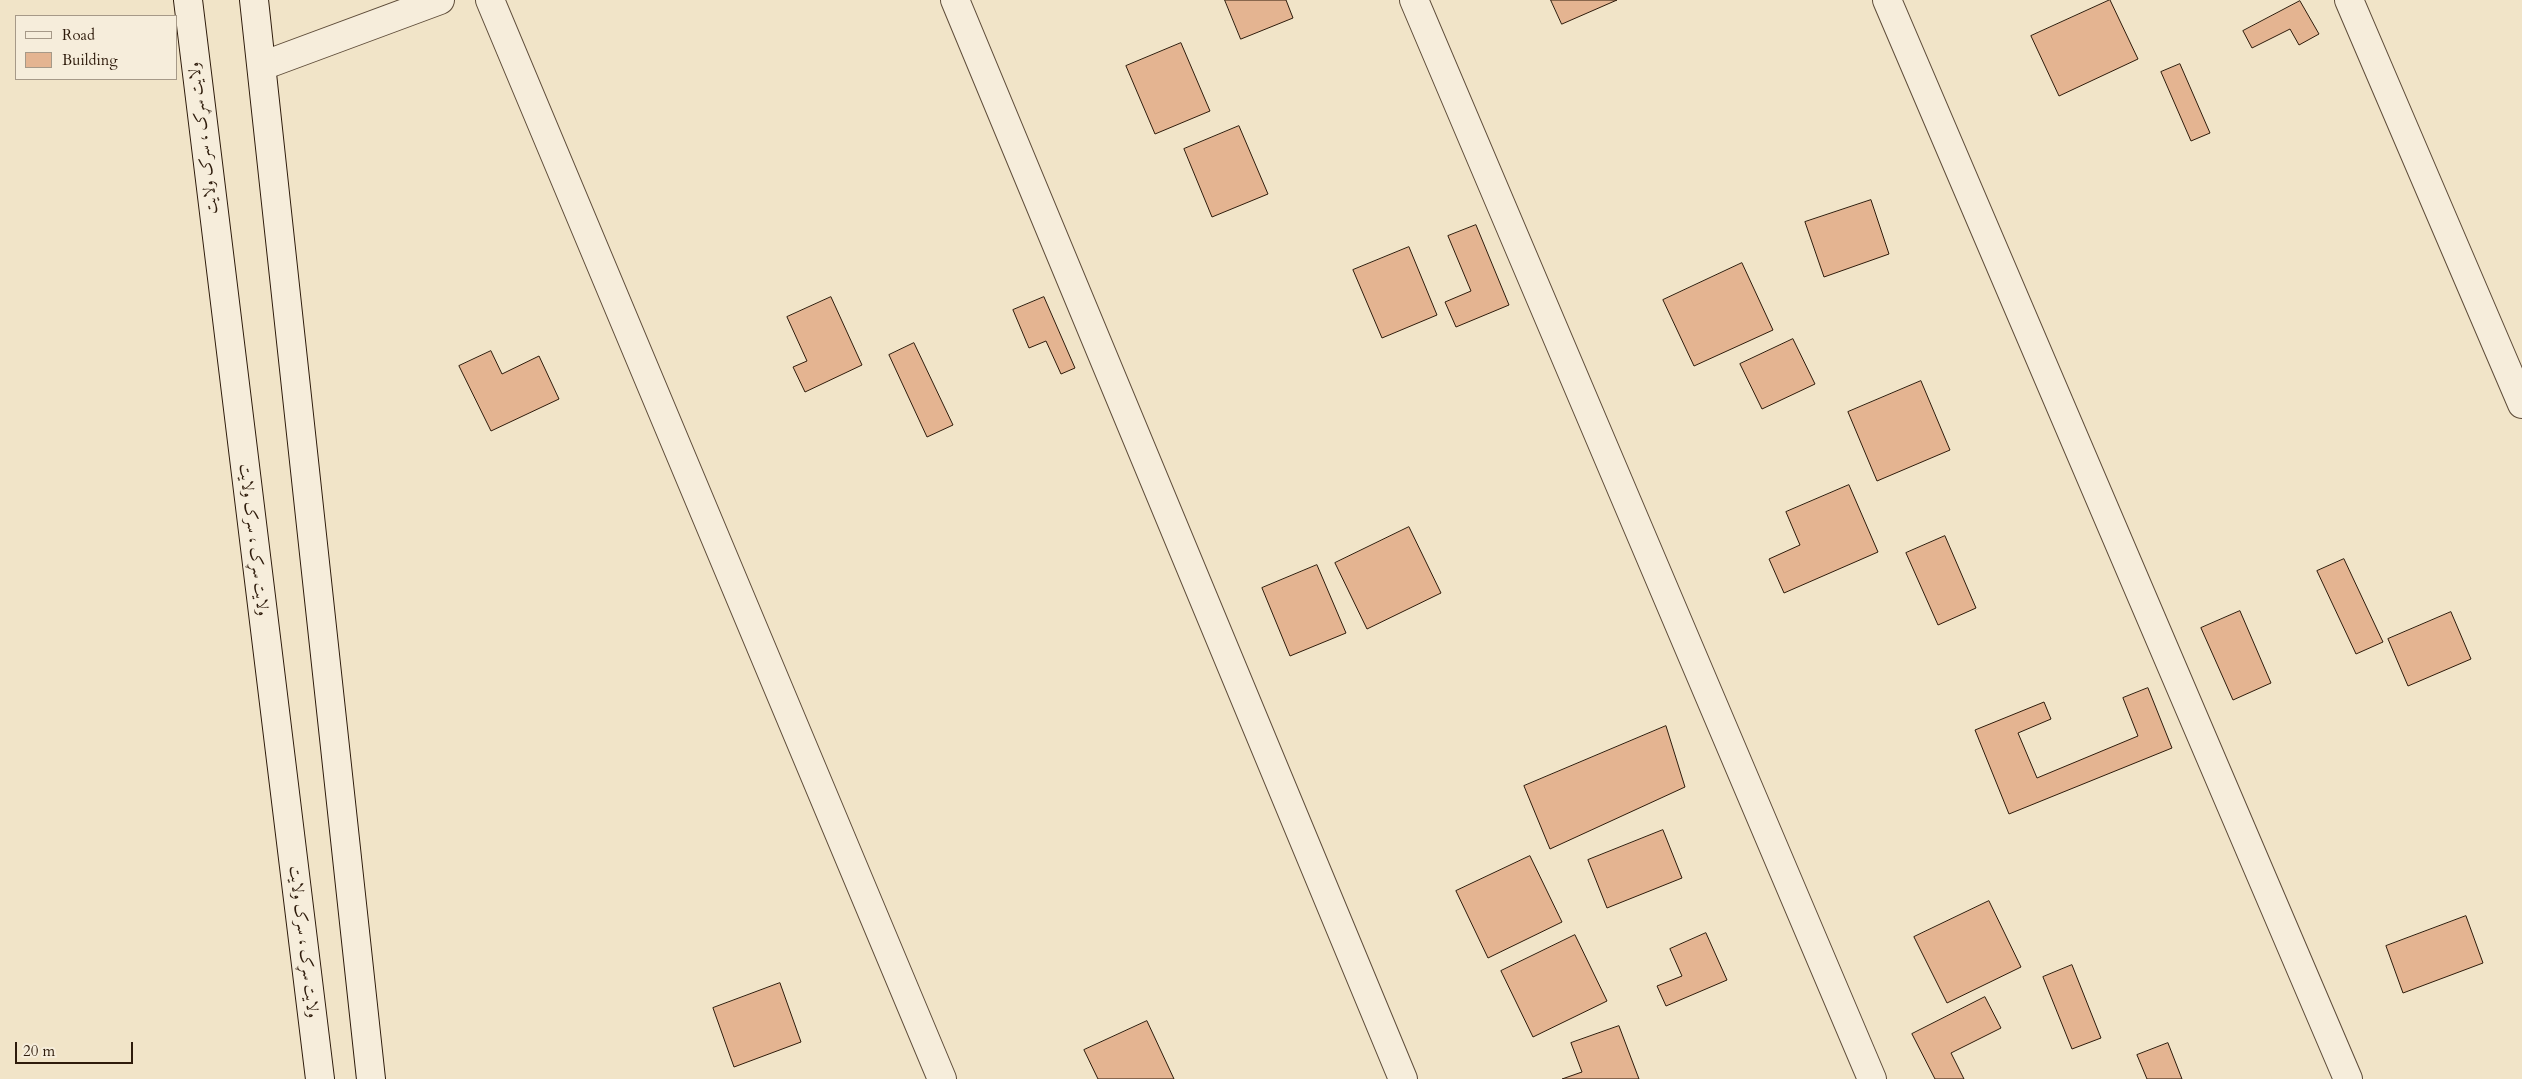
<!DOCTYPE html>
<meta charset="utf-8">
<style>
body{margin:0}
#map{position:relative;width:2522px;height:1079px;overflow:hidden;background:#f1e4c8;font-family:Cardo,serif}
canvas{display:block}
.legend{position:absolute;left:15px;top:15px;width:162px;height:65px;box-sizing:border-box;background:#f6eddb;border:1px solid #a69988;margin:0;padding:6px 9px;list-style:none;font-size:15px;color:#2e1b0b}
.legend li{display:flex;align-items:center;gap:10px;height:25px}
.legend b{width:25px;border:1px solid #a69988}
.scale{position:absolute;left:15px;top:1042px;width:118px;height:22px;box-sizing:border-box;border:2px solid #2e1b0b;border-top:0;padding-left:6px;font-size:15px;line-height:18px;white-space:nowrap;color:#2e1b0b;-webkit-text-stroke:4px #f6eddb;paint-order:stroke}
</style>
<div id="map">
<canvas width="2522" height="1079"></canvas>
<ul class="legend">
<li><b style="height:6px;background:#f6eddb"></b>Road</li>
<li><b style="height:14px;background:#e4b491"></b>Building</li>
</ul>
<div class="scale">20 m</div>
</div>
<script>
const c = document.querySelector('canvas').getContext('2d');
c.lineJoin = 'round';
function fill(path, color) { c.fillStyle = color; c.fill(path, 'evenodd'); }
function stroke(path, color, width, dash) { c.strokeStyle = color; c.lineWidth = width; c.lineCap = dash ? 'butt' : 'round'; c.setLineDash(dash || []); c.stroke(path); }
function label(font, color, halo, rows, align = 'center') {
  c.font = font + ' Cardo,Amiri,serif'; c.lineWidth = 4; c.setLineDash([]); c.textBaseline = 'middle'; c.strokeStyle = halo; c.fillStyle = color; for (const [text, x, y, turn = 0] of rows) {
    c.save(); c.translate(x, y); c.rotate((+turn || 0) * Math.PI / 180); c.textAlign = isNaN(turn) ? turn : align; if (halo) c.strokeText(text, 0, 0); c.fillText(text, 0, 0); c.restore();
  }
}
const building = new Path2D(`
 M1225 0H1286L1293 18 1241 39Z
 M1551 0H1617L1562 24Z
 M2110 0 2138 59 2059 96 2031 36Z
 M2300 1 2319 34 2299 45 2290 29 2252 48 2243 31Z
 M1181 43 1210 111 1155 134 1126 66Z
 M2180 64 2210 133 2191 141 2161 72Z
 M1239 126 1268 194 1212 217 1184 149Z
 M1871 200 1889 254 1824 277 1805 222Z
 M1476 225 1509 305 1456 327 1445 302 1471 291 1448 236Z
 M1409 247 1437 315 1382 338 1353 270Z
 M1742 263 1773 330 1694 366 1663 300Z
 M831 297 862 365 805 392 793 367 807 361 787 317Z
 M1044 297 1075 368 1061 374 1046 341 1029 348 1013 310Z
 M1793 339 1815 384 1762 409 1740 364Z
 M914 343 953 425 927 437 889 355Z
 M491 351 502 374 539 356 559 399 491 431 459 366Z
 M1921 381 1950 450 1877 481 1848 412Z
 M1849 485 1878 552 1784 593 1769 559 1800 545 1786 512Z
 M1409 527 1441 593 1367 629 1335 563Z
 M1945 536 1976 608 1938 625 1906 553Z
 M2344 559 2383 642 2356 654 2317 571Z
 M1317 565 1346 633 1290 656 1262 588Z
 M2240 611 2271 683 2233 700 2201 628Z
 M2451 612 2471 659 2408 686 2388 639Z
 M2148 688 2172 748 2009 814 1975 730 2044 702 2051 719 2018 733 2037 778 2138 736 2123 698Z
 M1666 726 1685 787 1550 849 1524 786Z
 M1663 830 1682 878 1607 908 1588 860Z
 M1530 856 1562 922 1488 958 1456 891Z
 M1989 901 2021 967 1947 1003 1914 937Z
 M2466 916 2483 963 2403 993 2386 946Z
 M1706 933 1727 980 1666 1006 1657 986 1682 976 1670 949Z
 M1575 935 1607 1001 1533 1037 1501 971Z
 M2072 965 2101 1038 2072 1049 2043 977Z
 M780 983 801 1042 734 1067 713 1008Z
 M1985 997 2001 1028 1951 1053 1964 1079H1935L1912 1034Z
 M1147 1021 1174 1079H1098L1084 1050Z
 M1619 1026 1639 1079H1562L1582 1072 1571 1043Z
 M2168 1043 2182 1079H2147L2137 1055Z`);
const street = new Path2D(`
 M490 0 942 1079
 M955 0 1403 1079
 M1414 0 1872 1079
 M1887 0 2348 1079
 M2349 0 2522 404
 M262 66 440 0`);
const secondary = new Path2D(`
 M188 0 320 1079
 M254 0 371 1079`);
const streetNames = [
 ["ولایت سړک ، سرک ولایت",204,138,-97],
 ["ولایت سړک ، سرک ولایت",253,540,83],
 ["ولایت سړک ، سرک ولایت",303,942,83]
];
fill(building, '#e4b491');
stroke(building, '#2e1b0b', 1);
stroke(street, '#5f4d3a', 30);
stroke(secondary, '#2e1b0b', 30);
stroke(street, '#f6eddb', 28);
stroke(secondary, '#f6eddb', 28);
label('16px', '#2e1b0b', '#f6eddb', streetNames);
</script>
